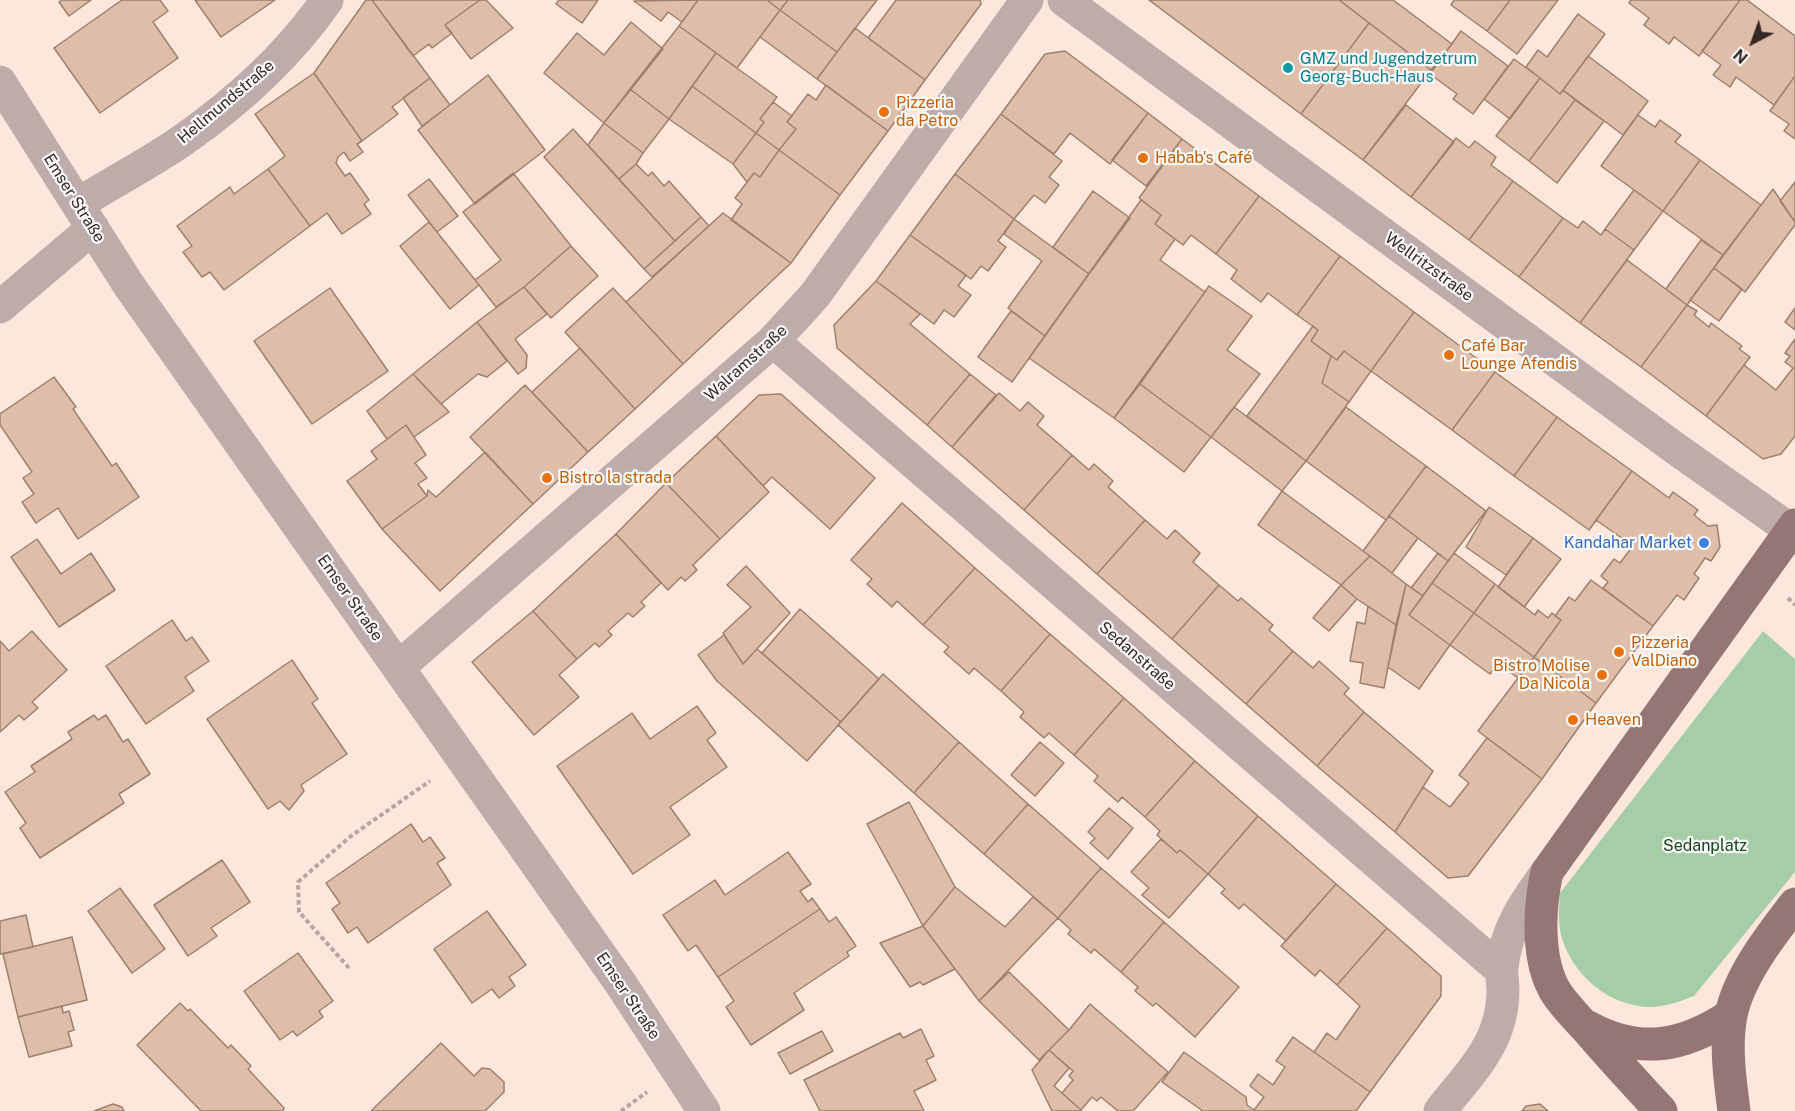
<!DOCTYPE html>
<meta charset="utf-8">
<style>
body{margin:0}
#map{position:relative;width:1795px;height:1111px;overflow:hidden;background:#fde7dd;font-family:"Public Sans",sans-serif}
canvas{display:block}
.north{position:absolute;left:1723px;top:12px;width:60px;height:60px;-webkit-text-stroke:4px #f9f9f9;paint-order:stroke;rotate:221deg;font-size:16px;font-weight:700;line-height:24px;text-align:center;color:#362822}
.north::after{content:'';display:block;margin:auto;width:21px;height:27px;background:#362822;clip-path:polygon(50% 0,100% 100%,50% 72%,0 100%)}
</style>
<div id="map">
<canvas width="1795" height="1111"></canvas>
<div class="north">N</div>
</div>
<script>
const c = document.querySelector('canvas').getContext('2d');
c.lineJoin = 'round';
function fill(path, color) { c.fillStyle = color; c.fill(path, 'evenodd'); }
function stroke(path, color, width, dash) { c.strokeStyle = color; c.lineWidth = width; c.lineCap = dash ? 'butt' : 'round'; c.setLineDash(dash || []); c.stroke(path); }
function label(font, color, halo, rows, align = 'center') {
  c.font = font + ' "Public Sans",sans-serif'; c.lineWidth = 4.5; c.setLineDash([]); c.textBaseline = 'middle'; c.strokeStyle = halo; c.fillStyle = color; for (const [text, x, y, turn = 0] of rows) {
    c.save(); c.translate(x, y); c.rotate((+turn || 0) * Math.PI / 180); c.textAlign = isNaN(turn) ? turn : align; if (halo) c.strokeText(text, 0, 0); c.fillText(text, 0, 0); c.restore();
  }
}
const green = new Path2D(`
 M1763 631 1795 659V872L1694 996C1681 1001 1668 1006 1653 1007 1611 1008 1572 976 1561 935 1558 921 1559 907 1560 893Z`);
const building = new Path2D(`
 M62 0H91L69 16 59 2Z
 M122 0H160L168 11 153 22 178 58 100 113 54 48Z
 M195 0H275L221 37Z
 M366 0H372L430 78 392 107 398 114 362 141 314 73Z
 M372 0H480L445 25 452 33 432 48 429 44 413 56Z
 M480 0H486L513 28 471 59 445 25Z
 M559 0H598L582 23 556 4Z
 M698 0 682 22 668 12 661 21 634 1Z
 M698 0H767L780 10 737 68 679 26Z
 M767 0H788L780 10Z
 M788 0H877L837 52 780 10Z
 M896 0H980L981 4 925 80 868 38Z
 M1149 0H1339L1369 23 1301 114Z
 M1339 0H1393L1452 44 1431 70Z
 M1454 0H1510L1487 31 1451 5Z
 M1510 0H1558L1517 54 1487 31Z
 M1631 0H1740L1699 56 1674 37 1669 44 1644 25 1649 18 1629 3Z
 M1740 0H1747L1795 36V76L1774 105 1736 77 1730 87 1713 75 1721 65 1702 51Z
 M780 10 837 52 817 79 760 37Z
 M1578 14 1605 34 1560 94 1526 67 1538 50 1547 57Z
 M631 22 663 49 604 123 544 73 577 33 604 55Z
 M1369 23 1431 70 1363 160 1301 114Z
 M679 26 716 53 669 119 630 89Z
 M855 28 925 80 888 131 817 79Z
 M1461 31 1508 66 1473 114 1453 99 1457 94 1430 74Z
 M1065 51 1148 113 1110 164 1070 133 1054 154 1001 114 1045 54Z
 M716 53 777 97 760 119 764 122 756 133 692 86Z
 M1588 56 1648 101 1623 135 1563 90Z
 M1514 59 1540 78 1510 119 1484 99Z
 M314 73 362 141 357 144 363 152 350 161 344 152 338 157 336 163 345 176 350 173 369 200 364 204 371 214 342 234 327 213 310 226 268 169 285 156 255 114Z
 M488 75 545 150 475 204 418 130Z
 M1795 76V139L1784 131 1789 124 1770 111Z
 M430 78 450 105 422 126 403 98Z
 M1540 78 1560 94 1563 90 1575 100 1529 161 1496 136Z
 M826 85 888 131 840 195 779 150 796 129 787 122 808 94 816 100Z
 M692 86 756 133 733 164 669 119Z
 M630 89 669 119 643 153 604 123Z
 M1575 100 1604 121 1557 183 1529 161Z
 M773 102 792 116 787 122 796 129 779 150 756 133 764 122 760 119Z
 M1406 105 1454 142 1411 197 1363 160Z
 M1148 113 1182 139 1146 186 1112 160Z
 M1001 114 1062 161 1049 177 1059 185 1045 203 1034 195 1014 219 955 174Z
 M1638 115 1655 127 1660 120 1681 135 1675 142 1700 160 1663 211 1601 166Z
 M604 123 643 153 636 164 619 179 588 145Z
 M573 129 675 241 644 269 544 157Z
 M756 133 779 150 760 177 754 173 747 182 733 164Z
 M1456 138 1469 148 1475 141 1496 157 1491 165 1513 181 1469 240 1411 197Z
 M1182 139 1259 196 1216 254 1191 235 1183 245 1155 224 1161 215 1139 198Z
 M779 150 840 195 791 263 731 220 742 204 735 198 754 173 760 177Z
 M1700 160 1761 205 1723 255 1663 211Z
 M636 164 648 176 652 172 664 186 669 181 701 217 675 241 619 179Z
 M268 169 310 226 224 290 210 272 202 277 183 252 192 246 177 226 230 187 234 194Z
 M513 173 571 246 524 287 496 307 475 280 501 260 463 212Z
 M955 174 1014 219 998 241 1006 247 988 271 981 266 971 279 910 235Z
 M429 179 458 216 437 232 408 195Z
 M1513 181 1563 218 1519 277 1469 240Z
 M1795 182V222L1780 201Z
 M1773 189 1795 222V225L1745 292 1714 268Z
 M1634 190 1663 211 1634 250 1605 229Z
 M1093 191 1130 218 1089 274 1053 247Z
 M1259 196 1340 256 1297 315 1268 293 1261 302 1231 279 1237 270 1216 254Z
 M1141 200 1161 215 1155 224 1175 239 1160 260 1205 292 1114 418 1029 358Z
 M723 213 791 263 683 364 626 302Z
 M701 217 709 226 652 277 644 269Z
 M1563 218 1578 228 1583 221 1601 235 1605 229 1634 250 1580 323 1519 277Z
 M1014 219 1089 274 1045 336 1008 308 1042 261 1004 234Z
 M429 222 479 285 450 309 400 246Z
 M910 235 966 275 958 286 971 295 954 317 944 310 934 324 876 281Z
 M1701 240 1723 255 1687 305 1666 289Z
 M571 246 598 276 551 318 524 287Z
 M1340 256 1414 312 1371 371 1344 351 1337 360 1311 341 1318 330 1297 315Z
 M1627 260 1687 305 1641 367 1580 323Z
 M1714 268 1742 289 1719 321 1690 300Z
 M876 281 920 314 910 324 970 374 927 425 837 348 834 325Z
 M1209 286 1252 316 1227 350 1260 374 1211 437 1140 384Z
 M524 287 547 314 515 339 527 355 526 368 518 374 477 322Z
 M330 288 388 371 312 424 254 341Z
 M613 288 683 364 635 409 565 332Z
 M1687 305 1697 311 1694 315 1709 327 1711 323 1742 346 1739 349 1750 357 1706 416 1641 367Z
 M1795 308V330L1785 322Z
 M1011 311 1045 336 1012 382 978 357Z
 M1414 312 1495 372 1452 430 1371 371Z
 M477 322 507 361 487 377 478 374 441 404 413 374Z
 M1313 326 1318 330 1311 341 1331 356 1322 383 1349 402 1306 461 1247 416Z
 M1795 339V436L1781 454 1763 459 1706 416 1744 365 1776 390 1793 368 1785 362 1790 356 1785 353Z
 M580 348 635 409 588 452 532 392Z
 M1344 351 1371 371 1349 402 1322 383 1331 356 1337 360Z
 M1495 372 1557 417 1514 476 1452 430Z
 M413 374 449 412 414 437 406 425 387 439 367 411Z
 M970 374 996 395 952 447 927 425Z
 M54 377 76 407 73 409 112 466 116 463 139 497 78 539 58 508 36 523 22 502 34 494 23 478 32 472 0 425V414Z
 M1140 384 1211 437 1184 472 1114 418Z
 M525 385 588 452 533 504 470 437Z
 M999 393 1020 411 1028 402 1044 416 1037 425 1072 455 1024 510 952 447Z
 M781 394 875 478 830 529 772 477 763 486 716 436 759 395Z
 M1234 407 1306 461 1282 491 1211 437Z
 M1346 407 1426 466 1386 520 1306 461Z
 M1557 417 1632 471 1589 530 1514 476Z
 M406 425 426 455 415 463 427 478 418 484 427 496 382 529 347 481 377 459 371 451Z
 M716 436 769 492 720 539 666 483Z
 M485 452 533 504 440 591 382 529 427 496 428 490 436 497Z
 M1072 455 1089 470 1094 464 1113 481 1108 487 1145 520 1097 574 1024 510Z
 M1426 466 1486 511 1448 561 1389 516Z
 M1632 471 1669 498 1673 492 1698 510 1694 515 1708 526 1717 525 1720 547 1711 561 1705 558 1694 574 1699 578 1684 600 1677 595 1653 626 1603 588 1608 582 1601 576 1614 559 1620 563 1633 546 1596 520Z
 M666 483 720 539 693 565 697 570 685 581 681 577 668 590 616 534Z
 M1282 491 1370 556 1341 585 1258 525Z
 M902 503 975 568 923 625 897 601 892 607 867 584 872 579 851 560Z
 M1489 507 1533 538 1506 575 1466 547Z
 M1389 516 1418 538 1392 573 1363 551Z
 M1145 520 1167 539 1175 530 1200 553 1193 562 1219 585 1172 639 1097 574Z
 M616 534 661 583 641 602 645 606 633 617 628 613 608 631 612 635 599 647 595 643 577 659 533 611Z
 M1533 538 1561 559 1524 607 1498 587Z
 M37 539 61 574 91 553 115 590 59 627 11 557Z
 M1438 553 1448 561 1423 596 1411 588Z
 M1454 553 1495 584 1474 613 1432 583Z
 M1370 556 1406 584 1396 625 1357 599 1341 585Z
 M746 566 790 613 743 664 723 633 751 607 727 585Z
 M975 568 1050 634 1001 691 974 668 969 674 944 652 949 647 923 625Z
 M1591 580 1653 626 1596 703 1534 657 1561 620 1555 616 1569 597 1575 601Z
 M1432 583 1474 613 1450 645 1409 615Z
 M1406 584 1423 596 1409 615 1450 645 1419 689 1388 667Z
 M1495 584 1535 615 1538 610 1548 618 1552 613 1561 620 1534 657 1474 613Z
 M1219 585 1238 601 1241 598 1273 625 1269 630 1293 651 1246 704 1172 639Z
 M1341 585 1357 599 1329 631 1313 618Z
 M1368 606 1396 625 1384 688 1360 683 1363 663 1350 661 1357 622 1365 624Z
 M800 609 879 679 841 722 762 653Z
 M533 611 577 659 559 675 579 697 534 735 472 662Z
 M1474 613 1534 657 1518 678 1498 663 1490 674 1450 645Z
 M172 620 186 641 192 637 209 661 185 677 194 691 146 724 106 666Z
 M32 631 67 670 32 702 38 708 24 720 19 715 0 732V641L9 651Z
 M1050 634 1124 698 1074 755 1049 733 1044 738 1020 717 1024 712 1001 691Z
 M724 635 743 664 757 649 841 722 807 761 717 681 698 655Z
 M1293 651 1313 668 1319 661 1349 688 1344 694 1364 712 1317 766 1246 704Z
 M1534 657 1596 703 1542 779 1478 731Z
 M292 660 318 699 312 703 347 754 301 785 304 791 289 810 280 801 268 809 207 719Z
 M883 674 959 742 914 793 838 725Z
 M1124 698 1195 761 1145 817 1122 797 1118 802 1094 781 1098 776 1074 755Z
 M697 706 716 733 707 740 727 767 670 807 690 835 633 874 557 766 632 713 650 739Z
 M1364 712 1433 771 1395 832 1317 766Z
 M94 715 98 720 106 715 123 742 128 739 150 774 119 794 124 803 40 858 20 828 26 823 5 792 35 772 31 766 72 739 68 732Z
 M1487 738 1542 779 1468 876 1448 878 1395 832 1423 787 1450 807 1469 783 1459 775Z
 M959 742 1028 804 984 854 914 793Z
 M1040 742 1064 763 1035 796 1011 775Z
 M1195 761 1258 816 1208 874 1180 850 1177 853 1157 835 1160 831 1145 817Z
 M909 802 955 887 923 926 867 824Z
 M1028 804 1101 868 1058 918 984 854Z
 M1109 808 1133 828 1108 859 1090 843 1095 838 1088 832Z
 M1258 816 1336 884 1286 941 1244 904 1239 909 1221 893 1225 889 1208 874Z
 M411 824 423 842 430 837 445 858 437 863 451 885 368 943 357 927 348 933 332 909 340 903 326 883Z
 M1161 839 1177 853 1180 850 1208 874 1169 918 1142 895 1149 888 1131 872Z
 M788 852 811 884 800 891 808 902 812 898 820 909 718 977 696 945 688 951 663 915 715 880 725 895Z
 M222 860 250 902 211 928 217 936 188 956 154 905Z
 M1101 868 1164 922 1121 972 1094 949 1091 953 1068 934 1071 930 1058 918Z
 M1336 884 1387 928 1337 985 1320 970 1315 976 1281 946Z
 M955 887 1005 927 1033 897 1058 918 979 1001 923 926Z
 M120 888 165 949 132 973 88 911Z
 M820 909 829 922 836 917 856 946 847 952 849 956 794 993 804 1010 751 1045 726 1007 734 1001 718 977Z
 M487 911 526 965 509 977 515 986 499 998 492 989 472 1003 434 949Z
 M26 915 33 947 0 954V921Z
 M1164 922 1239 987 1195 1037 1156 1003 1153 1006 1135 991 1138 987 1121 972Z
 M923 926 955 969 923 985 920 982 910 987 880 943Z
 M1387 928 1441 976V996L1370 1092 1314 1052 1327 1033 1336 1040 1360 1006 1337 985Z
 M72 937 87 1000 18 1017 3 954Z
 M298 953 333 1001 319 1011 323 1017 297 1036 293 1031 280 1040 244 991Z
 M1009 972 1069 1030 1039 1060 979 1001Z
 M180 1003 188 1011 190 1009 228 1048 231 1045 251 1066 248 1069 284 1108 283 1111H201L137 1045Z
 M1090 1004 1168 1072 1133 1111H1118L1101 1097 1097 1101 1092 1097 1081 1110 1062 1093 1073 1080 1069 1076 1073 1071 1049 1050 1069 1030Z
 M62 1006 63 1013 69 1011 74 1030 68 1032 72 1046 29 1057 18 1017Z
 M921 1029 934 1056 926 1060 936 1080 914 1091 924 1111H820L804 1080 900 1033 903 1038Z
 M822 1031 833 1051 790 1074 778 1053Z
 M1293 1037 1370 1092 1356 1111H1203L1162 1082 1184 1052 1246 1097 1247 1105 1254 1110 1264 1097 1250 1086 1258 1074 1273 1085 1285 1067 1276 1061Z
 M441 1043 474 1076 482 1068 490 1069 504 1082V1092L485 1111H371Z
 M1049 1050 1069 1068 1054 1086 1081 1110 1080 1111H1052L1032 1070Z
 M113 1104 122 1107 124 1111H94Z
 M1540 1104 1548 1111H1522L1526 1106Z`);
const path = new Path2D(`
 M1788 598 1795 605
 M349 968 299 912 298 882 351 836 430 781
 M621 1111 647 1092`);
const minor = new Path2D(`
 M1064 0 1672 446 1795 533
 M0 82 128 284 621 984 704 1111
 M78 204C113 182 150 163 183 140 237 102 289 55 327 0
 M0 307 93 228
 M773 341 1501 970
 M399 667 773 341 815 295 1027 0
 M1440 1111C1460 1085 1487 1058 1497 1027 1501 1015 1503 1003 1503 990 1503 983 1501 975 1502 967 1506 929 1525 902 1547 872`);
const major = new Path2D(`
 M1588 1027C1640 1055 1684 1047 1731 1015
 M1661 1111C1636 1084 1611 1057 1587 1029 1577 1018 1565 1006 1557 994 1536 962 1539 908 1547 872L1795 525
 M1734 1111C1730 1080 1725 1046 1731 1015 1739 976 1771 935 1795 904`);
const markers = [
 [1288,68,6,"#0f9aa8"],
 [884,112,6,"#e8710a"],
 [1143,158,6,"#e8710a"],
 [1449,355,6,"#e8710a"],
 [547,478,6,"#e8710a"],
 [1704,543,6,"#3f7fe0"],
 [1619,652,6,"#e8710a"],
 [1602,675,6,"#e8710a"],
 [1573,720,6,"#e8710a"]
];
const cultureNames = [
 ["GMZ und Jugendzetrum",1300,59],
 ["Georg-Buch-Haus",1300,77]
];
const streetNames = [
 ["Hellmundstraße",226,102,-40],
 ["Emser Straße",74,198,58],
 ["Wellritzstraße",1429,267,36],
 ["Walramstraße",746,363,-42],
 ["Emser Straße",350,598,55],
 ["Sedanstraße",1137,656,41],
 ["Emser Straße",628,996,56]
];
const foodNames = [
 ["Pizzeria",896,103],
 ["da Petro",896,121],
 ["Habab's Café",1155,158],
 ["Café Bar",1461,346],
 ["Lounge Afendis",1461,364],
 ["Bistro la strada",559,478],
 ["Pizzeria",1631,643],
 ["ValDiano",1631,661],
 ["Bistro Molise",1590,666,"right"],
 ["Da Nicola",1590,684,"right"],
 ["Heaven",1585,720]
];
const shopNames = [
 ["Kandahar Market",1692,543]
];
const parkNames = [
 ["Sedanplatz",1705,846]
];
fill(green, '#a6cea6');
fill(building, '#dfbea9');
stroke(building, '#9e806c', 1.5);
stroke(path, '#b9a59d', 4, [4.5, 3]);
stroke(minor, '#beacab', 33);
stroke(major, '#967675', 33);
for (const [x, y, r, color] of markers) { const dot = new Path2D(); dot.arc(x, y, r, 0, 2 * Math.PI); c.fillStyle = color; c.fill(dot); stroke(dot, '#f9f9f9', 2); }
label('16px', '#0d838f', '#f9f9f9', cultureNames, 'left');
label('16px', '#362822', '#f9f9f9', streetNames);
label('16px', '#c56008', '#f9f9f9', foodNames, 'left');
label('16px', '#366cbe', '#f9f9f9', shopNames, 'right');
label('16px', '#14471a', '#f9f9f9', parkNames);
</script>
